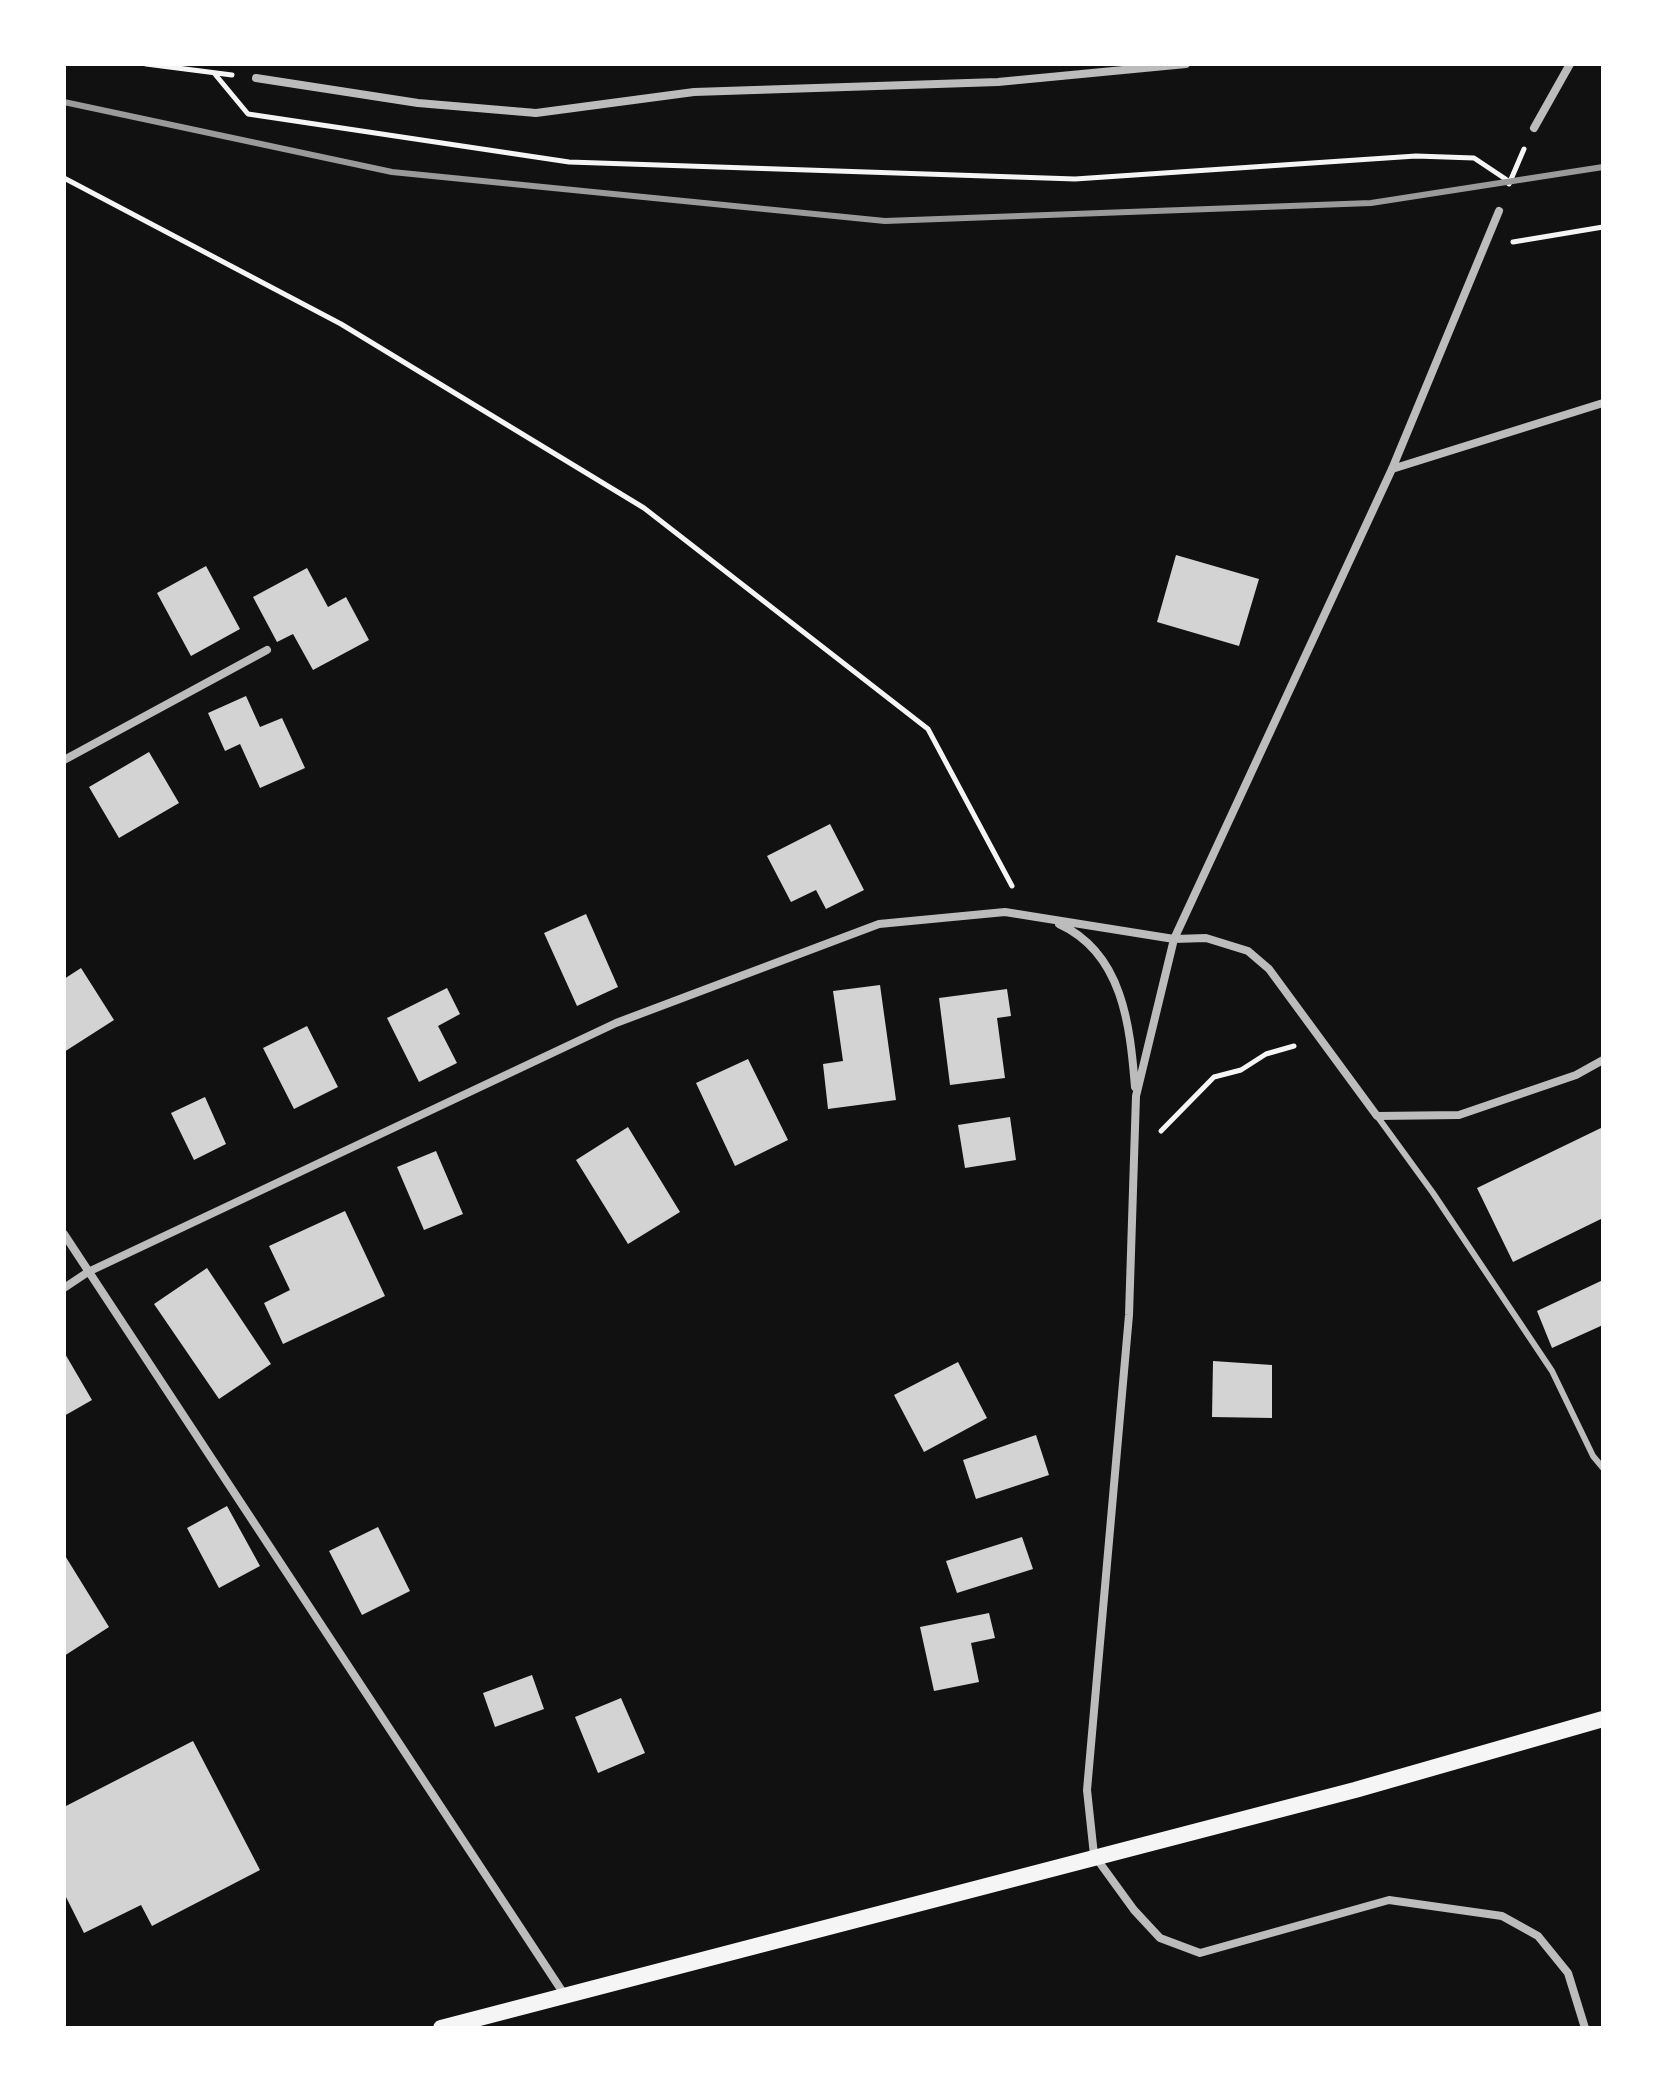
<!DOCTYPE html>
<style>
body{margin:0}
#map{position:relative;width:1667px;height:2092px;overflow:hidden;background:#111;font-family:Mulish,sans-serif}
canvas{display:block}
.frame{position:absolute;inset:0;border:66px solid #fff;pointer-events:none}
</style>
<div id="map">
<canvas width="1667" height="2092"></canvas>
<div class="frame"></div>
</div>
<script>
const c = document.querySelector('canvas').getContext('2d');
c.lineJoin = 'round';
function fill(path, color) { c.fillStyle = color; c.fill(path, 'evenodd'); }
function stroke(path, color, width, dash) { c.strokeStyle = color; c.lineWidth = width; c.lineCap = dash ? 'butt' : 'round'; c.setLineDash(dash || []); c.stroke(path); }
const building = new Path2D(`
 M1176 555 1259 579 1239 646 1157 622Z
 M206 566 240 629 191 656 157 593Z
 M307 568 328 607 346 597 369 640 313 670 293 634 277 642 253 597Z
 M246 696 260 727 282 718 305 768 260 788 240 744 225 751 208 713Z
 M149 752 179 803 119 838 89 787Z
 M830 824 864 890 826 909 816 890 791 902 767 856Z
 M586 914 618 987 577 1006 544 933Z
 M81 968 114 1020 64 1052V979Z
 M880 985 896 1100 828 1109 823 1064 843 1061 833 991Z
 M447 988 460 1014 438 1026 457 1063 419 1082 387 1018Z
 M1007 989 1011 1016 997 1018 1005 1078 950 1085 939 998Z
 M307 1026 338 1087 294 1109 263 1048Z
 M748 1059 788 1140 735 1166 696 1083Z
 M205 1097 226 1144 194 1160 171 1113Z
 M1010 1117 1016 1160 965 1168 958 1125Z
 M628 1127 680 1212 628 1244 576 1160Z
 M1603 1127V1218L1513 1262 1477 1188Z
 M436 1151 463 1214 424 1230 397 1167Z
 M345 1211 385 1296 283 1344 264 1303 290 1290 269 1246Z
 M207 1268 271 1364 219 1399 154 1304Z
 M1603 1280V1325L1552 1348 1537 1311Z
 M64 1352 92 1400 64 1416Z
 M1213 1361 1272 1365V1418L1212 1417Z
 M958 1362 987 1418 924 1452 894 1395Z
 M1036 1435 1049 1475 976 1499 963 1460Z
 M227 1506 260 1566 219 1588 187 1528Z
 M378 1527 410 1591 362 1615 329 1551Z
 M1022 1537 1033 1569 957 1593 946 1561Z
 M64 1554 109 1627 64 1656Z
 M989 1613 995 1638 971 1643 979 1682 934 1691 920 1627Z
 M532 1675 544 1709 495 1727 483 1693Z
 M621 1698 645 1753 598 1773 575 1717Z
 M193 1741 260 1870 152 1926 141 1905 84 1933 64 1893V1807Z`);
const path = new Path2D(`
 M146 64 232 75
 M214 73 248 114 569 162 1075 179 1416 156 1474 158 1510 182
 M64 178 341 324 644 508 928 729 1012 886
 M1509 184 1524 149
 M1513 242 1603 227
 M1161 1131 1214 1077 1241 1070 1266 1054 1294 1046`);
const service = new Path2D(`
 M1377 1116 1433 1193 1552 1371 1593 1456 1603 1468`);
const minor = new Path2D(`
 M256 78 418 103 536 113 694 92 998 82 1186 64
 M1534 128 1570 64
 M1499 211 1392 469 1174 939 1136 1096 1129 1315 1087 1790 1094 1855 1134 1910 1160 1938 1200 1953 1389 1900 1502 1916 1538 1936 1568 1973 1585 2028
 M1392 469 1603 403
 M64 760 267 650
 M1059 924C1123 953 1130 1026 1135 1087
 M64 1234 564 1994
 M64 1288 88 1272 616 1023 879 924 1005 912 1174 939 1206 938 1248 951 1269 969 1377 1116 1459 1115 1576 1075 1603 1060`);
const secondary = new Path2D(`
 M441 2028 1355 1790 1603 1719`);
const rail = new Path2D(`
 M64 102 392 172 885 221 1371 203 1603 167`);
fill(building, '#d3d3d3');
stroke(path, '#f5f5f5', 5);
stroke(service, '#bcbcbc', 6);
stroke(minor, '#bcbcbc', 8);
stroke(secondary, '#f5f5f5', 16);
stroke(rail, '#9a9a9a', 6);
</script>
